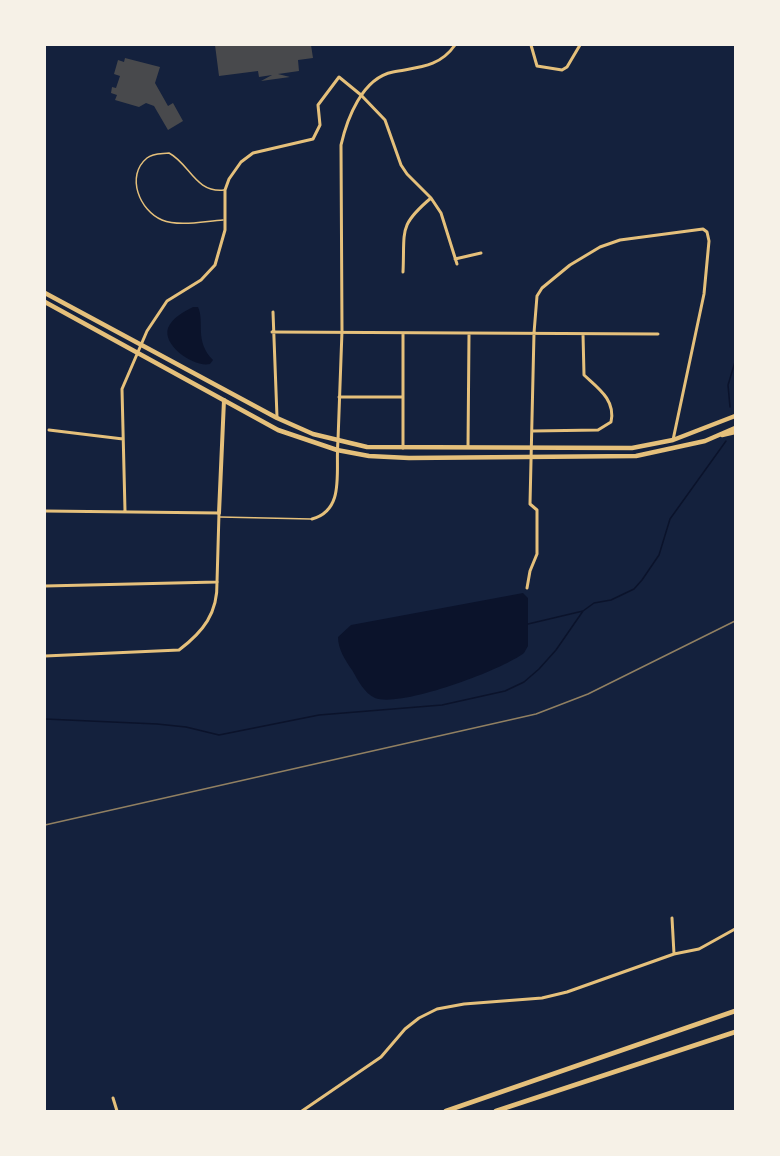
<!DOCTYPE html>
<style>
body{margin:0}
#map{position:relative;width:780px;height:1156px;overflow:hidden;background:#14213d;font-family:"Fira Sans",sans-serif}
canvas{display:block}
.frame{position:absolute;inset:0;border:46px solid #f6f1e7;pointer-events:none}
</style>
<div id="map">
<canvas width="780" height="1156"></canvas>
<div class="frame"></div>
</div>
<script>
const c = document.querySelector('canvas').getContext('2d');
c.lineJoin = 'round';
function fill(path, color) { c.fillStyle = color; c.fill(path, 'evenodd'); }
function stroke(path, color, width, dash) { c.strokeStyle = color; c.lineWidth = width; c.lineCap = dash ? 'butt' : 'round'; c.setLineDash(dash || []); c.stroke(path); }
const water = new Path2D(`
 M193 307H198C205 322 194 341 213 360L210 364C195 368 162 346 168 328 172 318 183 312 193 307Z
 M523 593 528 598V646L524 653C502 670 401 708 375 698 364 693 358 680 352 670 345 660 338 649 338 637L351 625Z`);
const stream = new Path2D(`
 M730 407 728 385 735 362
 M528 624 583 611
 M45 719 157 724 186 727 219 735 319 715 442 705 505 691 524 682 539 669 556 650 583 611 594 603 611 600 634 589 642 580 659 555 670 519 726 441`);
const building = new Path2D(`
 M215 45H311L313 58 298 60 299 71 278 74 290 77 261 81 272 75 259 77 258 71 219 76Z
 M125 58 160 67 155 83 168 106 173 103 183 121 168 130 154 106 146 103 139 107 115 100 117 95 111 93 112 87 116 88 120 76 114 74 118 60 124 62Z`);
const service = new Path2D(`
 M223 220C205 221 179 227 162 220 140 211 125 176 147 158 153 153 161 154 169 153 190 164 195 193 224 190
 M220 517 311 519`);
const minor = new Path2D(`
 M531 45 537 66 562 70 567 67 580 45
 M455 259 481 253
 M403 272C405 230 398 226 431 198
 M273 312 277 417
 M272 332 658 334
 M339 397H402
 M49 430 123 439
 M533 431 598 430 611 422C616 400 598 388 584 375L583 334
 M468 447 469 335
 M403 448V334
 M45 511 219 513
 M125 511 122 389 147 331 167 301 201 280 215 265 225 230V190L229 179 241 162 253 153 313 139 320 125 318 105 339 77 361 95 385 120 401 165 407 174 431 198 441 213 457 264
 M312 519C346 510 335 470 338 441
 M527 588 530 571 537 554V510L530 504 534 333 537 296 542 288 570 265 600 247 620 240 703 229 707 232 709 241 704 294 673 440
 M45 656 179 650C203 632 218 613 217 582
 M672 918 674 954
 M113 1098 117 1111
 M302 1111 381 1057 405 1029 419 1018 437 1009 464 1004 542 998 567 992 674 954 699 949 735 929`);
const tertiary = new Path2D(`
 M338 440 342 331 341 145C347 119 362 78 393 72 417 67 439 68 455 45
 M45 586 217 582 219 513`);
const secondary = new Path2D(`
 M219 513 224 400`);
const primary = new Path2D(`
 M45 293 277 418 313 434 367 447 632 448 673 440 735 416
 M45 302 278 430 337 450 369 456 409 458 636 456 705 441 735 428
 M722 435 735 432`);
const motorway = new Path2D(`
 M446 1111 735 1011
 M496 1111 735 1032`);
const rail = new Path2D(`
 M45 825 536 714 588 694 735 621`);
fill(water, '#0b132b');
stroke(stream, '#0b132b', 1.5);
fill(building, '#48494c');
stroke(service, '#e5c07b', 1.5);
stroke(minor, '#e5c07b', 3);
stroke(tertiary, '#e5c07b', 3);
stroke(secondary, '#e5c07b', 4);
stroke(primary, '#e5c07b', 4.5);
stroke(motorway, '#e5c07b', 5);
stroke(rail, '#918062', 1.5);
</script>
